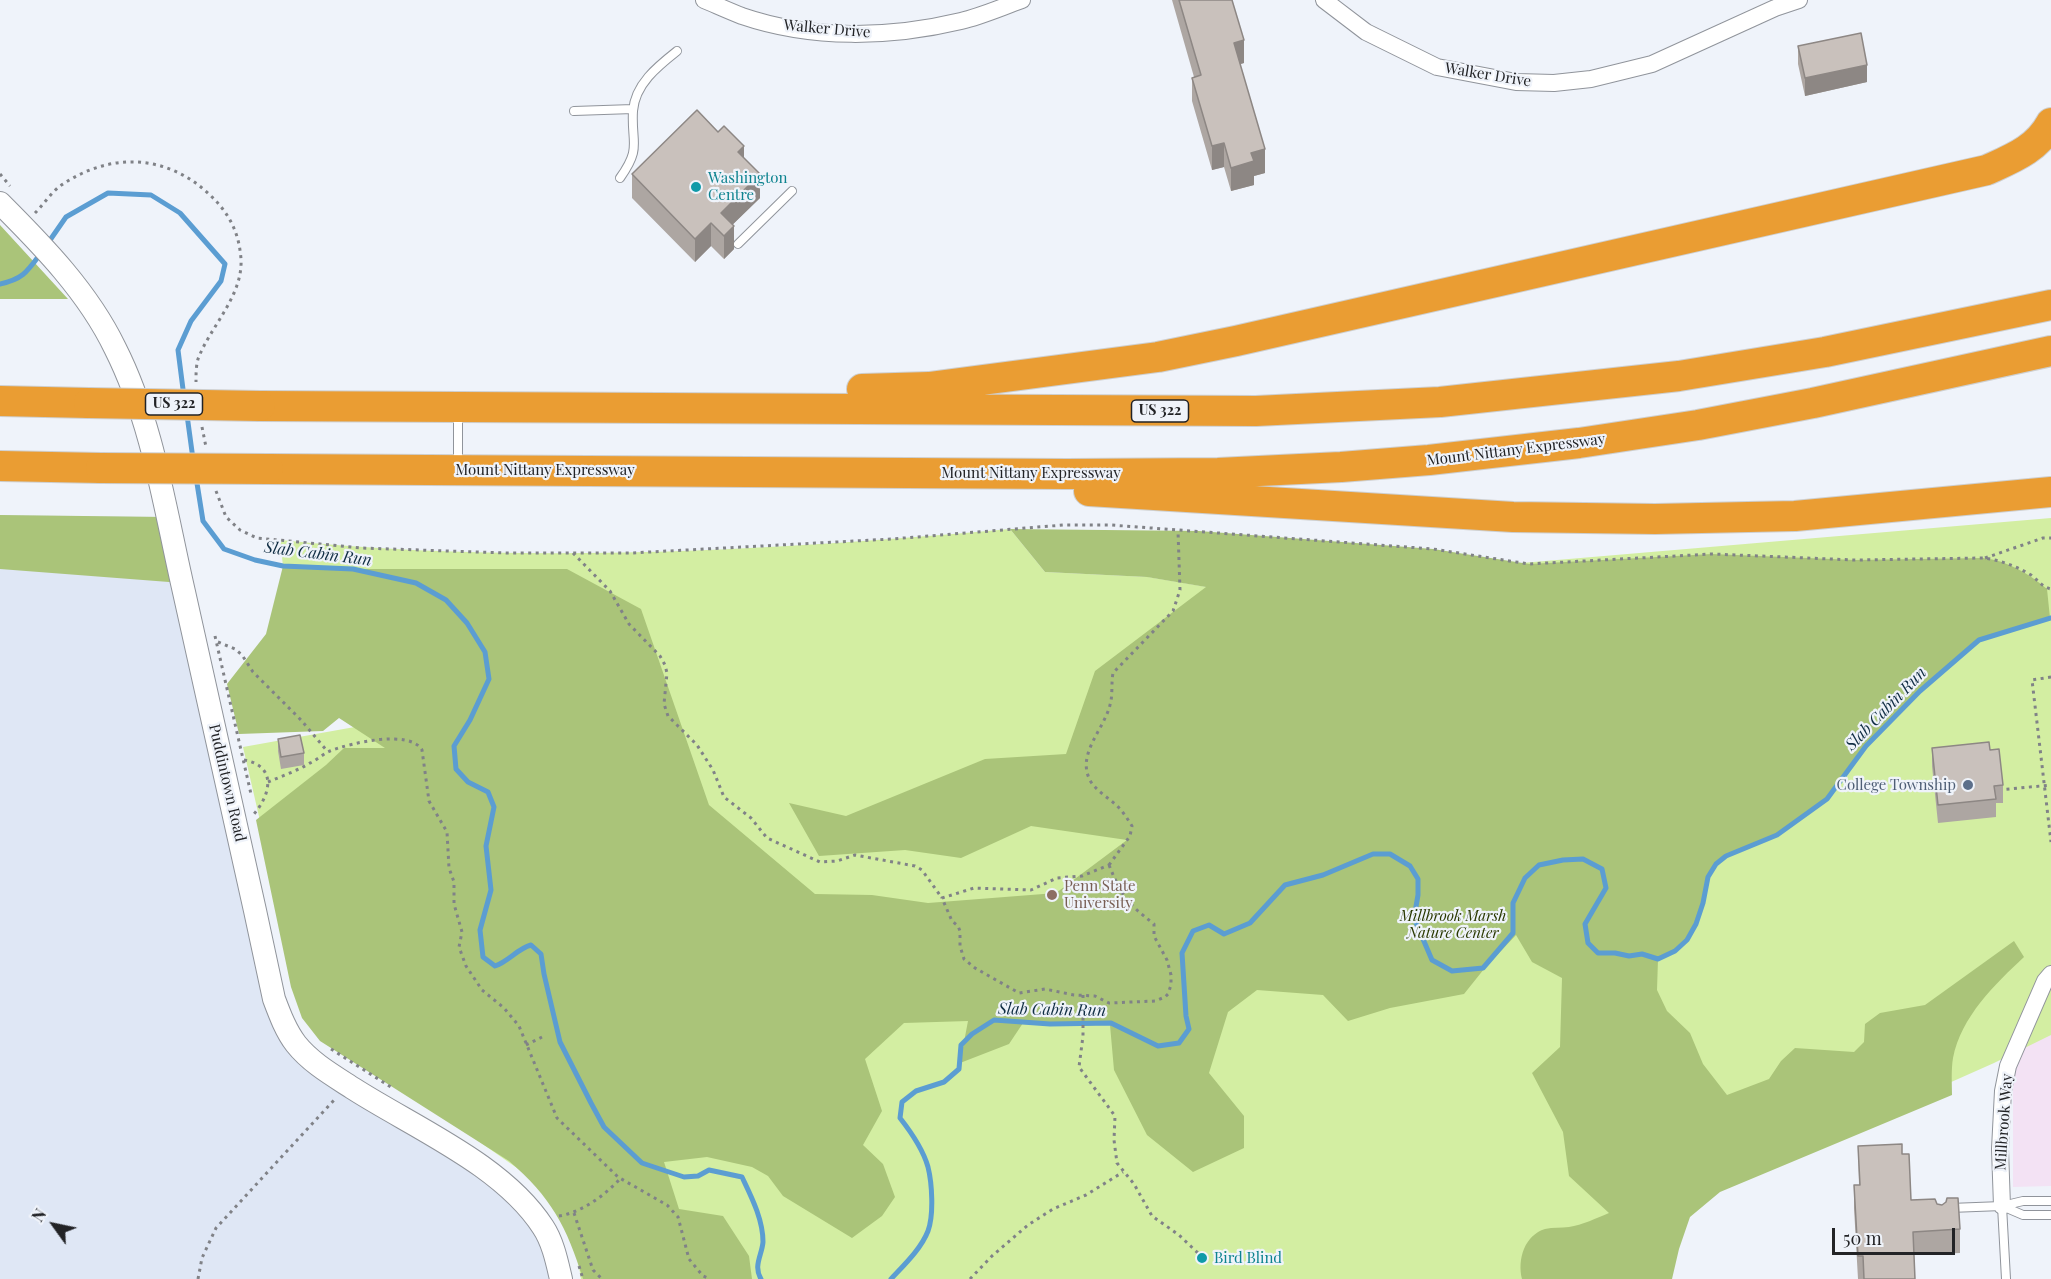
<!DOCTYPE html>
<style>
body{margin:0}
#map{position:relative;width:2051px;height:1279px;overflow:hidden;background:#eff3fa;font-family:"Playfair Display",serif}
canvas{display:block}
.north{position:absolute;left:24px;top:1195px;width:60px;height:60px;-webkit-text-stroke:4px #eff3fa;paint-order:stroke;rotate:303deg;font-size:16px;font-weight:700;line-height:24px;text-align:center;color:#222326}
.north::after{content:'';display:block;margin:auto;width:21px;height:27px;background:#222326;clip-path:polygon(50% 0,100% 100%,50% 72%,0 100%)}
.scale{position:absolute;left:1832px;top:1228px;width:123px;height:27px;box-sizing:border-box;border:3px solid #222326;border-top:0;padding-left:8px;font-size:18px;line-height:21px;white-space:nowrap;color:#222326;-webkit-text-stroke:4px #eff3fa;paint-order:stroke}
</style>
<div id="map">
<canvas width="2051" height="1279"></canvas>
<div class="north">N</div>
<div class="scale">50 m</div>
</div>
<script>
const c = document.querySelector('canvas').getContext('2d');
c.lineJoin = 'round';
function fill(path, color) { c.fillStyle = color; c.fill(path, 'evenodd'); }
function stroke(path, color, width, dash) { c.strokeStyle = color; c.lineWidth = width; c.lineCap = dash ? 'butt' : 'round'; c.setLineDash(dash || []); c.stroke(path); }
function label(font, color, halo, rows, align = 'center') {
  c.font = font + ' "Playfair Display",serif'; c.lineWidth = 4.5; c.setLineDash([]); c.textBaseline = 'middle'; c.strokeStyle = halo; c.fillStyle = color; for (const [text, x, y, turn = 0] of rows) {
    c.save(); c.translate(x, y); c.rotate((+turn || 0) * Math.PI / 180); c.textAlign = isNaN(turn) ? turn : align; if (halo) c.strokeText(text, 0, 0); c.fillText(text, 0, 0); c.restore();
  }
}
const commercial = new Path2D(`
 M2051 1028V1186L2013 1187V1042Z`);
const built = new Path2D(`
 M0 515 158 517 279 1032 488 1181 518 1209 538 1238 548 1259 551 1279H0Z`);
const green = new Path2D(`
 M2051 518V1035L1994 1063 1850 1127 1709 1192 1590 1279H581L575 1243 550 1191 306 1021 243 747 662 672 353 569 283 566 280 540C523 565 767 551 1010 529L1045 572 1148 577 1207 587 1204 590Z`);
const forest = new Path2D(`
 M0 225 68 299H0Z
 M0 515 167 517 182 583 0 569Z
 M1010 529 1199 531 1433 549 1529 564 1712 554 1855 560 1983 558C2008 561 2028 573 2047 589L2050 618 1979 640 1920 691 1866 746 1827 799 1777 835 1726 856 1716 864 1708 877 1703 903 1696 924 1687 940 1675 951 1658 959 1657 990 1667 1011 1690 1033 1703 1064 1727 1095 1769 1079 1781 1061 1795 1048 1854 1052 1864 1042 1865 1024 1880 1013 1925 1005 2014 941 2024 957C1995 984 1961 1017 1953 1058 1951 1070 1952 1084 1952 1095L1720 1192 1690 1217 1679 1249 1672 1279H1522C1517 1259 1525 1235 1545 1229 1553 1227 1561 1228 1569 1227 1582 1225 1597 1218 1609 1213L1569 1176 1563 1132 1532 1073 1560 1047 1562 978 1532 962 1516 935 1484 969 1464 994 1390 1008 1348 1021 1323 995 1257 990 1228 1012 1209 1073 1244 1116V1148L1193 1172 1147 1135 1114 1070 1110 1025 1050 1026 1023 1023 1009 1044 960 1063 968 1021 904 1023 865 1059 882 1111 863 1145 883 1164 895 1197 882 1216 852 1238 783 1196 768 1176 752 1167 707 1157 664 1162 679 1209 723 1216 749 1256 752 1279H583C567 1227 551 1197 509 1161L320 1041 302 1018 291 987 256 820 326 765 344 748H385L339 718 323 731 239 734 227 684 266 634 283 566 353 569H567L641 609 709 805 815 894 872 895 928 903 1056 893 1127 840 1031 826 961 858 905 850 819 856 789 803 846 816 985 759 1066 754 1095 671 1206 587 1147 577 1045 572Z`);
const stream = new Path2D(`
 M48 243 66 217 108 193 151 195 180 213 225 264 221 281 191 321 178 350 184 397
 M0 284C23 279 27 272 41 253
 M187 415 193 459
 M196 477 203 521 224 549 255 560 283 566 353 569 416 583 446 600 467 623 485 652 489 679 470 720 454 746 456 769 468 782 488 792 494 807 486 846 491 890 480 930 483 957 495 966C509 961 517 949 531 945L541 954 544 974 560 1042 591 1103 604 1127 642 1163 684 1177 698 1176 709 1170 742 1177C751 1196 763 1219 763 1242 762 1255 753 1266 761 1279
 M891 1279C904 1265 921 1249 928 1231 934 1215 932 1183 928 1167 923 1149 911 1132 900 1118L902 1102 916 1091 944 1082 959 1069 961 1045 972 1034 994 1020 1050 1024 1111 1023 1158 1046 1179 1043 1189 1029 1186 1016 1182 953 1193 931 1209 925 1224 934 1250 923 1285 885 1323 875 1373 854H1390L1410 866 1418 879V895L1414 918 1432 960 1452 971 1483 968 1513 933V903L1525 878 1539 865 1563 860 1583 859 1602 869 1606 888 1585 924 1588 943 1598 953H1615L1629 956 1642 954 1658 959 1675 951 1687 940 1696 924 1703 903 1708 877 1716 864 1726 856 1777 835 1827 799 1866 746 1920 691 1979 640 2051 618`);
const path = new Path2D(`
 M0 174 10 186
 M35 213C43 205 51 193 60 186 109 152 166 153 210 195 229 213 239 232 241 259 243 296 210 327 198 359 196 366 196 374 196 382
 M202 427 206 447
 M216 491 226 517 240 530 257 538 362 548 506 553H631L892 539 1063 525H1111L1433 549 1529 564 1712 554 1855 560 1983 558C2000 560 2016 566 2031 575 2038 580 2042 587 2051 589
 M573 553 610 591 629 624 660 656 665 665 667 673 664 704 668 716 697 745 713 770 724 797 751 818 767 838 820 862 837 861 855 855 915 866 922 870 942 898
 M1985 558 2043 538H2051
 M215 636 251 794
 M218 642 235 649 242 655 253 672 301 720 328 752
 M2051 677 2032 680 2051 842
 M244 760C277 766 271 794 254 814
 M268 782C282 776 297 771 310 763 317 760 323 754 330 751 350 743 410 729 422 750L429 801 447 832 449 868 454 882V904L462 932 459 947 466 966 482 990 504 1008 519 1026 557 1118 618 1177 667 1205 678 1217 689 1259 703 1276 710 1279
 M1999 790 2051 785
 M1109 865C1122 897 1127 903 1154 924V936L1167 960 1171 975V985L1168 994 1165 997 1155 1001 1109 1003 1095 996 1074 995 1045 989 1019 993 975 968 964 959 960 946V931L958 926 952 921 942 898 974 888 1031 890 1057 878 1082 876Z
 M1109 865 1130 836 1132 826C1127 818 1122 810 1115 804 1107 797 1097 791 1091 782 1075 755 1104 730 1110 705 1113 695 1111 684 1113 673L1173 611 1180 590 1178 531
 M1083 995V1036L1079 1067 1115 1116 1114 1140 1117 1163 1134 1184 1152 1216 1179 1235 1202 1257
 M526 1045 542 1037
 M331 1049 394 1089
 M574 1213 593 1270 602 1279
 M559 1216C582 1212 604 1196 620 1179
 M579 1266 583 1279
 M198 1279 202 1258 216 1228 335 1099
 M970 1279 992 1256 1028 1225 1053 1209 1086 1195 1123 1172`);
const lane = new Path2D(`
 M574 111 633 109
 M620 178C642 147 631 144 633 111 635 84 658 66 677 51
 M738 244 792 191
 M458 466V412
 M2002 1206 2006 1279
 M2002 1206 2023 1215H2051
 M1950 1208 2002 1206 2023 1201H2051`);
const street = new Path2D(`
 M704 0C716 5 729 11 742 16 812 40 890 38 961 21 982 16 1002 7 1022 0
 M1324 0 1366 32 1437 67 1516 82 1554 83 1591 79 1652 64 1775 8 1799 0
 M2002 1206 2000 1149 2003 1091 2008 1066 2045 981 2051 974`);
const secondary = new Path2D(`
 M0 203C43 246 88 292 115 348 153 423 165 510 184 592 215 727 245 863 274 999 280 1015 286 1031 296 1044 311 1063 334 1076 354 1089 415 1128 503 1165 543 1227 553 1242 557 1262 561 1279`);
const highway = new Path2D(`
 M862 389 929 387 1158 357 1236 341 1987 170C2013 158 2037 149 2051 123
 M0 401 89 403
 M260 406 1256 411 1440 402 1679 376 1825 352 2051 305
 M0 466 101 468
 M268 469 1067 474 1218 473 1341 467 1429 460 1579 443 1698 425 1813 403 2051 351
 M1089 491 1513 517 1655 519 1795 516 2051 492`);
const highwayBridge = new Path2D(`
 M89 403 260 406
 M101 468 268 469`);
const wall = new Path2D(`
 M1172 0H1232L1244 63 1240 64 1265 173 1254 176V185L1231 191 1224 167 1212 170 1192 101V78L1194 77Z
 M1798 46 1867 82 1805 96 1798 64Z
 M744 159 760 198 733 224 734 249 724 259 711 246 695 262 632 198V174Z
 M278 739 304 753V765L281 769 278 751Z
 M1932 748 1990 750 2003 785V803H1996V817L1938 823 1932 766Z
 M1858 1146 1902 1154 1911 1200 1937 1204 1960 1229V1253L1914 1255 1915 1279H1858L1854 1208V1185H1859Z`);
const shadedWall = new Path2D(`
 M1244 40V63L1234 66V43Z
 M1867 65V82L1805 96V78Z
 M1224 143V167L1212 170V146Z
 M744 146V170L738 152Z
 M1265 149V173L1254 176V185L1231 191V168L1251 153Z
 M760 174V198L723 234 721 213Z
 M711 223V246L695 262V239Z
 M734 226V249L724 259V236Z`);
const building = new Path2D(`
 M1179 0H1232L1244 40 1234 43 1265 149 1251 153 1254 161 1231 168 1224 143 1212 146 1192 78 1201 75Z
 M1861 33 1867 65 1805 78 1798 46Z
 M697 110 718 132 724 126 744 146 738 152 760 174 721 213 734 226 724 236 711 223 695 239 632 174Z
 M300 735 304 753 281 757 278 739Z
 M1989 742 1990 750 1999 749 2003 785 1994 786 1996 799 1938 805 1932 748Z
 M1902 1144V1154H1909L1911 1200 1935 1199 1937 1204 1942 1205 1946 1202 1947 1198H1958L1960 1229 1913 1232 1915 1279H1864L1863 1256H1858L1854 1185H1860L1858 1146Z`);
const markers = [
 [696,187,6,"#0f9aa8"],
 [1968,785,6,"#5c6f8a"],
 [1052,895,6,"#8d6e63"],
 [1202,1258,6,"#0f9aa8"]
];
const shields = [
 [174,404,57],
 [1160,411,57]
];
const shieldNames = [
 ["US 322",174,404],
 ["US 322",1160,411]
];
const streetNames = [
 ["Walker Drive",827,29,5],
 ["Walker Drive",1488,75,9],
 ["Mount Nittany Expressway",1516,450,-7],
 ["Mount Nittany Expressway",545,470],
 ["Mount Nittany Expressway",1031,473],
 ["Puddintown Road",227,783,77],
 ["Millbrook Way",2004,1122,-86]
];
const cultureNames = [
 ["Washington",708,178],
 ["Centre",708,195],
 ["Bird Blind",1214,1258]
];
const serviceNames = [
 ["College Township",1956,785]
];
const educationNames = [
 ["Penn State",1064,886],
 ["University",1064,903]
];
const parkNames = [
 ["Millbrook Marsh",1453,916],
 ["Nature Center",1453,933]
];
const waterNames = [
 ["Slab Cabin Run",318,554,7],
 ["Slab Cabin Run",1886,709,-46],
 ["Slab Cabin Run",1052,1010,1]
];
fill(commercial, '#f3e2f4');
fill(built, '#dfe7f5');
fill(green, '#d3eea2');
fill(forest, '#aac479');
stroke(stream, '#5b9dd2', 5);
stroke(lane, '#90949b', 10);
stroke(street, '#90949b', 18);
stroke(secondary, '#90949b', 24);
stroke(highway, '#cecfcf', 32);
stroke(path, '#808287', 3, [3, 4.5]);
stroke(lane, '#fff', 8);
stroke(street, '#fff', 16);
stroke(secondary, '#fff', 22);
stroke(highway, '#ea9d33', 30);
stroke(highwayBridge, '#cecfcf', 32, []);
stroke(highwayBridge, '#ea9d33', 30);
fill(wall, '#ada6a2');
fill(shadedWall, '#8d8784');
fill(building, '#c9c1bc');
stroke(building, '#8d8784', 1.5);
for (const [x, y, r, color] of markers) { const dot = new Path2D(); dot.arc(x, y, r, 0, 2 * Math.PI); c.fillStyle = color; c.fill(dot); stroke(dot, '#eff3fa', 2); }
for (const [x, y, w] of shields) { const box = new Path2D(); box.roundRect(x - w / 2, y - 11, w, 22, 4.5); c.fillStyle = '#eff3fa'; c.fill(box); stroke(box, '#222326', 1.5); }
label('bold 14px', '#222326', null, shieldNames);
label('15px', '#222326', '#eff3fa', streetNames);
label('15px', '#0d838f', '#eff3fa', cultureNames, 'left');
label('15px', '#4e5e75', '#eff3fa', serviceNames, 'right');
label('15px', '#785e54', '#eff3fa', educationNames, 'left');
label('italic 15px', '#2a3900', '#eff3fa', parkNames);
label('italic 16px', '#102d43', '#eff3fa', waterNames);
</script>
